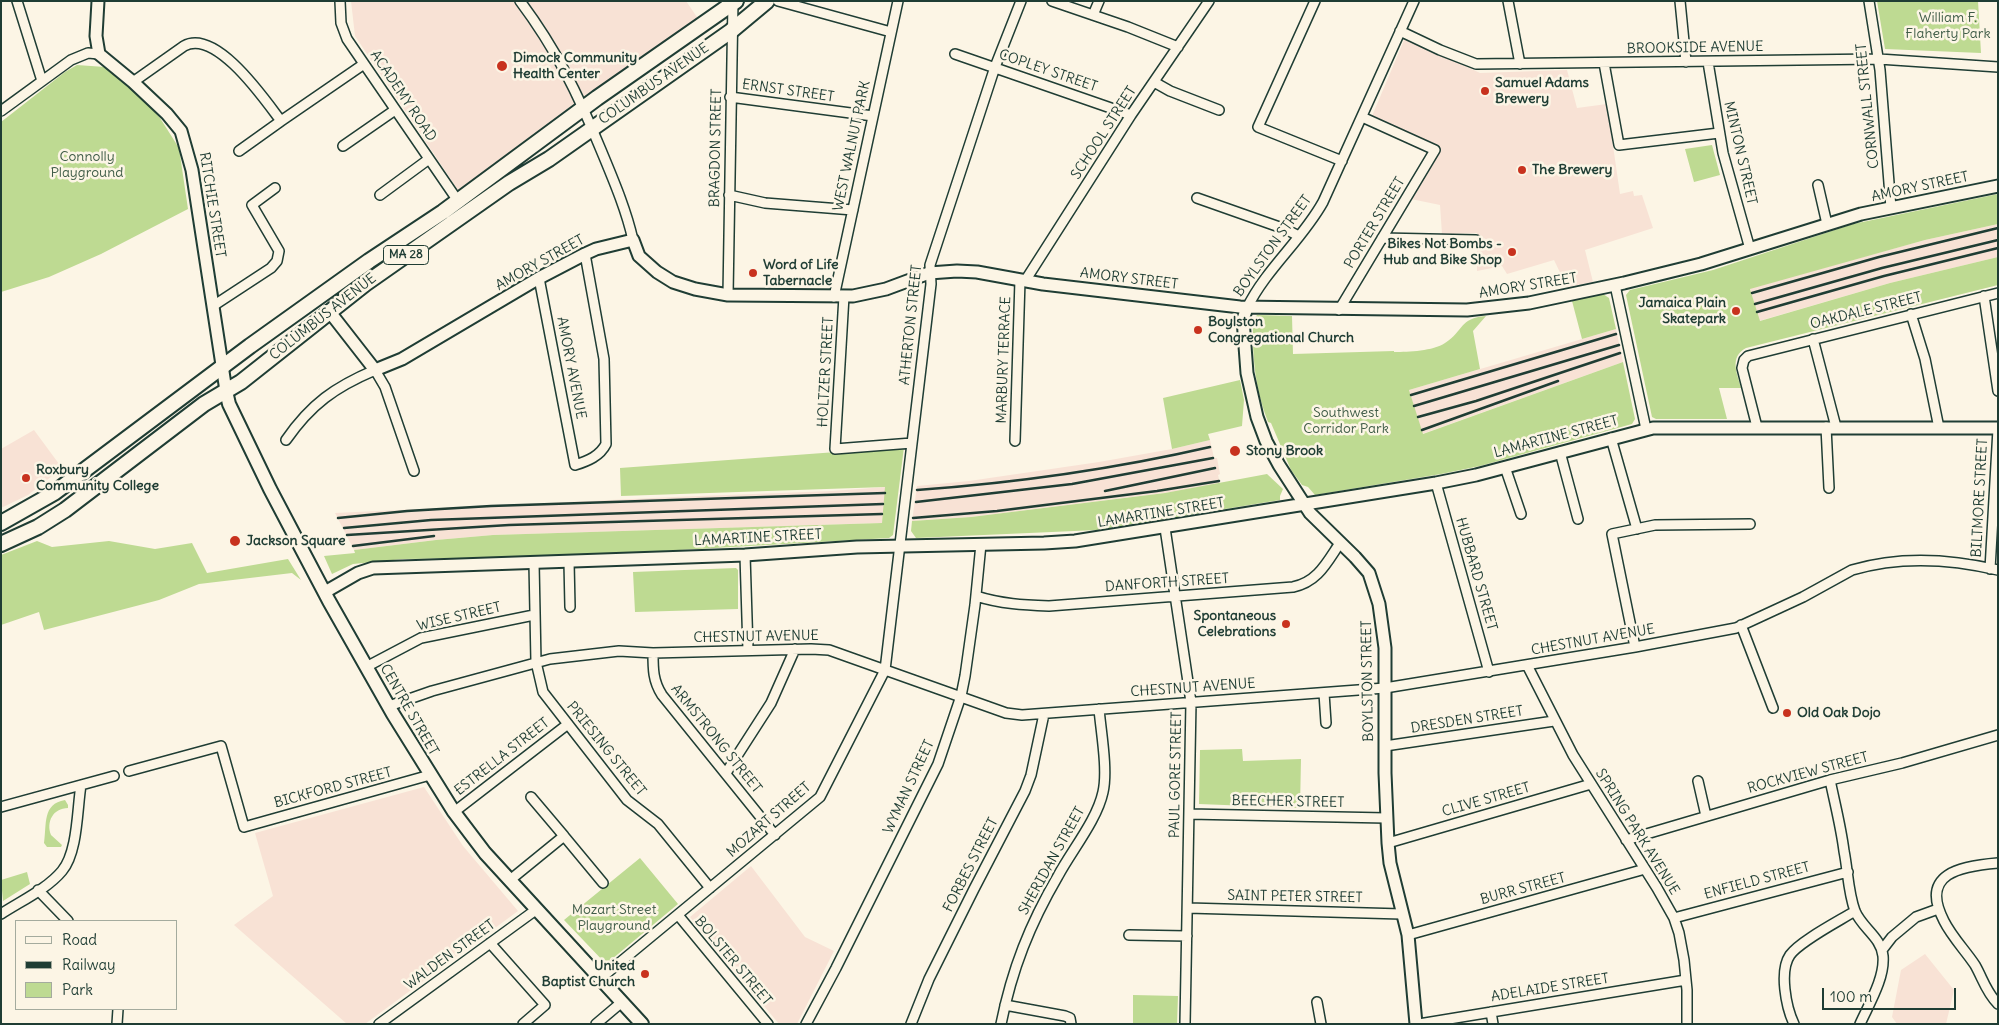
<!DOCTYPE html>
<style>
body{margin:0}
#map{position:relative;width:1999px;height:1025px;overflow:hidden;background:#fcf5e5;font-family:Delius,sans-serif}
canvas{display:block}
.frame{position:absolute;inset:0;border:2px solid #1f3d34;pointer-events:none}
.legend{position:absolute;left:15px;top:920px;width:162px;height:90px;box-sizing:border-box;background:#fcf5e5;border:1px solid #a4ab9e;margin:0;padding:6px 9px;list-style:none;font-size:15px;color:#1f3d34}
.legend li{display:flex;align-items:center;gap:10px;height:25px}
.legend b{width:25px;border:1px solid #a4ab9e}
.scale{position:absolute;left:1822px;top:988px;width:134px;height:22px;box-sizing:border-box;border:2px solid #1f3d34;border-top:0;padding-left:6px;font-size:15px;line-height:18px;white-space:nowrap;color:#1f3d34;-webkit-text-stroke:4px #fcf5e5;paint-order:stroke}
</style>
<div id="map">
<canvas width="1999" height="1025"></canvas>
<div class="frame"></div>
<ul class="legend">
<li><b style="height:6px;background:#fcf5e5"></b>Road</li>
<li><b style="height:6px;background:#1f3d34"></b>Railway</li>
<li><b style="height:14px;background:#beda92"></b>Park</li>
</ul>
<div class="scale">100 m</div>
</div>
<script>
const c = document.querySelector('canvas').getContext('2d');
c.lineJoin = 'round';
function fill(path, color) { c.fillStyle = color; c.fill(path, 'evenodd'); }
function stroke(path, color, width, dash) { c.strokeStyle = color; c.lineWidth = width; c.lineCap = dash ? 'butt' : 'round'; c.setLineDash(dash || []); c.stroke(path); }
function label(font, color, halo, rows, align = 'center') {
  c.font = font + ' Delius,sans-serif'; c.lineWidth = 5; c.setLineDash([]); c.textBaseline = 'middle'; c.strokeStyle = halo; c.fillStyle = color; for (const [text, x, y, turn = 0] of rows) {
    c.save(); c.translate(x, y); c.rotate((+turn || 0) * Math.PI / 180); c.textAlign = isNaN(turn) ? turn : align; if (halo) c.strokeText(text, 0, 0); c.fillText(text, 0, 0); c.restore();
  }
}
const built = new Path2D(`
 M351 1H686L699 20 583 97 458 190 355 36Z
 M1405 38 1480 73 1567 70 1577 108 1607 104 1620 194 1633 191 1634 196 1642 195 1653 228 1585 250 1593 282 1567 287 1554 260 1507 274 1502 266 1477 271V233L1442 234 1440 205 1411 199 1440 148 1372 116Z
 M1998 224V257L1890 283 1759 321 1750 288 1925 240Z
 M1616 329 1623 362 1422 434 1409 390Z
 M34 430 62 468 28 495 1 508V449Z
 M1210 440 1214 458H1217L1220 474 1218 475 1220 484 1180 491 971 517 912 521 917 486 969 481 1099 462 1172 449Z
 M886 487 882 523 493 535 436 540 354 550 335 513 674 497 832 491Z
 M424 787 463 846 518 911 365 1024H347L234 925 273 896 255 833Z
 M751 866 805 937 834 951 797 1024H779L690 917Z
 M1925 954 1954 990 1946 1024H1897L1892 1017 1901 970Z`);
const green = new Path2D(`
 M1877 1H1978L1981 53 1885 49Z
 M77 65 105 67 132 86 160 118 179 148 188 209 101 254 49 277 1 292V122L65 72Z
 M1712 145 1720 175 1694 182 1685 149Z
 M1998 194V224L1925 240 1750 289 1760 321 1890 283 1998 257V285L1746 348C1729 357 1737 373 1741 388H1719L1727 419H1656L1652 417 1626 295 1630 290 1713 270 1853 224Z
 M1603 294 1609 298 1616 329 1582 339 1572 301Z
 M1257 315 1292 316 1293 354 1394 351V352C1409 352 1433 351 1445 343 1464 331 1459 318 1486 316L1473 331 1480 369 1409 390 1423 434 1623 362 1635 419 1632 424 1480 466 1441 474 1315 495 1308 487 1302 485 1291 470 1271 423 1268 422C1255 389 1252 356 1253 320Z
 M1240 380 1244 400 1242 426 1208 434 1210 440 1172 449 1163 398Z
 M904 447 893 535 889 538 593 555 502 558 403 559 353 564 332 574 324 556 355 553 354 550 436 540 493 535 882 523 885 487 621 496 620 468Z
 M1267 474 1283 489 1280 496V500L1097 530 916 538 911 531 912 521 971 517 1165 493Z
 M37 541 52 547 109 541 155 549 192 543 207 573 288 559 301 580 292 573 199 584 159 600 44 630 39 612 1 625V555Z
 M736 568 738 570V609L635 612 633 572Z
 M1242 749 1243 761 1301 759 1300 808 1199 804 1200 750Z
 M65 800 68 805V808C53 808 46 822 51 835L62 845 61 847H47L44 843C47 824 42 804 65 800Z
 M640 858 678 904 606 964 564 920Z
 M27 872 30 884 3 901 1 880Z
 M1133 995 1178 996 1177 1024H1133Z`);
const minor = new Path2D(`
 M17 1 42 81
 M340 1 341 23 347 39 458 201
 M520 1C556 49 578 94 601 150 613 179 626 209 633 240
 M778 1 891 32
 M1052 1 1128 27 1178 47
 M1315 1 1258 127 1342 161
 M1508 1 1520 64
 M1680 1 1686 62
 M1869 1 1880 70 1891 208
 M1093 15 1099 1
 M1400 31 1440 50 1476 64 1879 59 1998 67
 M955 54 1131 115
 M1708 62 1723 153 1750 249
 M1604 63 1619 145 1719 133
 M133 82 184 46C216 28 265 100 281 121L364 64
 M1154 82 1170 91 1219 110
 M730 97 873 116
 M1 111 71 60 88 53 99 54
 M343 146 395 110
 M239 151 281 121
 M1818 185 1827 224
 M380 195 429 159
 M729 195 765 203 853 210
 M1197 198 1285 229 1299 236
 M1382 238 1476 240
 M539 278 575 465C588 461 600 456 606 444L604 359 585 254
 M1025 281 1131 115 1209 1
 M1615 285 1646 429
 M728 295 733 1
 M844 296 835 449 912 443
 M1984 296 1998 391
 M834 297 898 1
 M213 306 271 268 277 261 279 251 252 205 275 188
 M1247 308C1266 269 1302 240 1323 202L1414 1
 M1339 310 1435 150 1362 117
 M1911 314 1925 359 1939 428
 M1813 339 1836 427
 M1757 427 1742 368 1744 360 1748 356 1998 293
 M1826 427 1829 488
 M1611 438 1637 529
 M286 440C311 404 335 387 375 370L385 387 414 471
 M1015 441 1020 280
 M1560 452 1578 519
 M1505 467 1521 514
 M1436 483 1489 672
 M1165 528 1191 702 1185 1024
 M745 555 748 650
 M569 562 570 607
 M534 563 536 662 543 692 627 800 658 824 710 888
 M1990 569 1998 429
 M976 596C1001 604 1024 605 1049 606L1293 587C1318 582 1327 562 1340 543
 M1741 625 1773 708
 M1635 647 1612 534 1655 525 1750 524
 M653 653C653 669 653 681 662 695L775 835
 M1527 665 1573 755 1657 888 1674 918 1679 933 1684 960 1687 990V1024
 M366 667 421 638 534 615
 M1324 693 1326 723
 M389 706 432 691 550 659 619 651 653 653 811 649 829 650 1006 713 1022 715 1385 688 1635 647 1736 628 1803 597 1852 570C1899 556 1951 559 1998 570
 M1385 746 1554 721
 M129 771 221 746 244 827 430 775
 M726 773 771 703 795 649
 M1830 780C1835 804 1841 827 1844 851 1848 871 1848 892 1855 911 1862 928 1881 937 1883 956 1885 978 1869 1004 1860 1024
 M1698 781 1706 816
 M531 797 564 836
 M1 807 114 776
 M454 812 568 724
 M1189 814 1386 818
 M1626 840 1830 780 1902 763 1998 735
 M1388 843 1591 784
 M1998 863C1961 866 1919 873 1944 921 1952 937 1965 950 1975 965 1983 979 1986 992 1998 1004
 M510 880 564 836 603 883
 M38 890 68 921
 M1188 908 1402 914
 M1 914C21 901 47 889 62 871 78 852 77 809 81 785
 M678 915 768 1024
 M1674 918 1848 872
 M1129 935 1187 936
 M1408 935 1645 869
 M490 943 545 1005 523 1024
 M1882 950 1892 937 1916 917 1938 909
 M601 978 820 797 885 670 931 284 930 265 995 67 1021 1
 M1317 1002 1321 1024
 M1005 1005 1065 1016 1070 1018 1071 1024
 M1491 1012 1493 1024
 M117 1024 118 1009
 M379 1024 537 909
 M596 1024 622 1002
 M806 1024 836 968 938 764 961 696 965 676 975 605 981 544
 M911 1024 929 979 974 889 1025 791 1031 775 1044 714
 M1001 1024C1012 969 1030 924 1058 876 1072 850 1097 820 1103 792 1108 770 1101 732 1099 709
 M1419 1024 1686 980
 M1794 1024C1786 1007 1779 971 1790 955 1800 941 1839 921 1855 911`);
const tertiary = new Path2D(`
 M98 1 96 36 99 54 133 82 167 114 181 131 192 170 226 391
 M1247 308 1243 319 1247 373 1257 417 1266 441 1279 465 1310 513 1355 557 1369 573 1379 604 1385 648V773L1388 843 1390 863 1408 935 1416 1024
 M329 311 375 370 402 359 539 278 585 254 596 249 633 240 639 256 657 272 673 282 695 289 728 295 853 296 886 289 929 273 957 271 977 272 1043 284 1240 307 1467 310 1529 303 1624 283 1701 264 1861 214 1998 186
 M325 592 358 573 373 568 745 555 857 547 1044 543 1075 541 1436 483 1476 475 1653 428H1998`);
const secondary = new Path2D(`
 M226 391 229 404 270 489 329 601 393 714 454 812 485 853 642 1024`);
const primary = new Path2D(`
 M1 523 54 493 250 346 369 261 443 212 597 98 736 1
 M1 544 38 527 65 510 204 404 241 382 365 284 509 183 549 159 731 31 767 1`);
const rail = new Path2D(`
 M1752 293 1879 257 1998 228
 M1755 304 1882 268 1998 240
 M1757 312 1884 276 1998 248
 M1411 395 1616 334
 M1414 406 1619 345
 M1418 417 1476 401 1620 353
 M1422 430 1558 381
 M917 490C1015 483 1114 469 1210 447
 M1105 491 1215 468
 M916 502 1072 484 1213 458
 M338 518 407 511 491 506 885 493
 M913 518 997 511 1157 491 1219 481
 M344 528 431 520 883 504
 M347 535 509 525 882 514
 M353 546 434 536`);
const markers = [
 [502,66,6,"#c8321e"],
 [1485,91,5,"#c8321e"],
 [1522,170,5,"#c8321e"],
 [1512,252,5,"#c8321e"],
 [753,273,5,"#c8321e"],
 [1736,311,5,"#c8321e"],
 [1198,330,5,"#c8321e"],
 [1235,451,6,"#c8321e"],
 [26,478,5,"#c8321e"],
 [235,541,6,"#c8321e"],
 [1286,624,5,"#c8321e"],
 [1787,713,5,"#c8321e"],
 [645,974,5,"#c8321e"]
];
const shields = [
 [406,255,45]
];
const shieldNames = [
 ["MA 28",406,255]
];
const parkNames = [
 ["William F.",1948,18],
 ["Flaherty Park",1948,34],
 ["Connolly",87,157],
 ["Playground",87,173],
 ["Southwest",1346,413],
 ["Corridor Park",1346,429],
 ["Mozart Street",614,910],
 ["Playground",614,926]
];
const streetNames = [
 ["BROOKSIDE AVENUE",1695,48,-1],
 ["COPLEY STREET",1048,71,19],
 ["COLUMBUS AVENUE",654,84,-35],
 ["ERNST STREET",788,91,8],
 ["ACADEMY ROAD",403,96,56],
 ["CORNWALL STREET",1868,106,-96],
 ["SCHOOL STREET",1104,133,-57],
 ["WEST WALNUT PARK",852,146,-78],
 ["BRAGDON STREET",716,148,-89],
 ["MINTON STREET",1740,153,77],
 ["AMORY STREET",1920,187,-12],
 ["RITCHIE STREET",212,205,81],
 ["PORTER STREET",1375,223,-59],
 ["BOYLSTON STREET",1273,246,-54],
 ["AMORY STREET",540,263,-29],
 ["AMORY STREET",1129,279,7],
 ["AMORY STREET",1528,286,-9],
 ["OAKDALE STREET",1866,311,-14],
 ["COLUMBUS AVENUE",323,317,-38],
 ["ATHERTON STREET",911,325,-84],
 ["MARBURY TERRACE",1004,360,-88],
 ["AMORY AVENUE",571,368,79],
 ["HOLTZER STREET",826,372,-87],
 ["LAMARTINE STREET",1556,437,-15],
 ["BILTMORE STREET",1980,498,-87],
 ["LAMARTINE STREET",1161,513,-9],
 ["LAMARTINE STREET",758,538,-3],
 ["HUBBARD STREET",1476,574,74],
 ["DANFORTH STREET",1167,583,-4],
 ["WISE STREET",459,617,-13],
 ["CHESTNUT AVENUE",756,637,-1],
 ["CHESTNUT AVENUE",1593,640,-10],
 ["BOYLSTON STREET",1368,681,-91],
 ["CHESTNUT AVENUE",1193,688,-4],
 ["CENTRE STREET",409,710,60],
 ["DRESDEN STREET",1467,720,-9],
 ["ARMSTRONG STREET",716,739,51],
 ["PRIESING STREET",606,749,51],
 ["ESTRELLA STREET",502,757,-38],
 ["ROCKVIEW STREET",1808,773,-15],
 ["PAUL GORE STREET",1176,775,-89],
 ["WYMAN STREET",909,787,-65],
 ["BICKFORD STREET",333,788,-15],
 ["CLIVE STREET",1486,800,-16],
 ["BEECHER STREET",1288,802,1],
 ["MOZART STREET",769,820,-41],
 ["SPRING PARK AVENUE",1637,832,58],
 ["SHERIDAN STREET",1052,861,-61],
 ["FORBES STREET",971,865,-63],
 ["ENFIELD STREET",1757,881,-15],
 ["BURR STREET",1523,889,-15],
 ["SAINT PETER STREET",1295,897,1],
 ["WALDEN STREET",450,955,-36],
 ["BOLSTER STREET",733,961,50],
 ["ADELAIDE STREET",1550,988,-9]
];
const poiNames = [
 ["Dimock Community",513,58],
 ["Health Center",513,74],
 ["Samuel Adams",1495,83],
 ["Brewery",1495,99],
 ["The Brewery",1532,170],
 ["Bikes Not Bombs -",1502,244,"right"],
 ["Hub and Bike Shop",1502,260,"right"],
 ["Word of Life",763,265],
 ["Tabernacle",763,281],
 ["Jamaica Plain",1726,303,"right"],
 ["Skatepark",1726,319,"right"],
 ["Boylston",1208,322],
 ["Congregational Church",1208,338],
 ["Stony Brook",1246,451],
 ["Roxbury",36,470],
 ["Community College",36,486],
 ["Jackson Square",246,541],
 ["Spontaneous",1276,616,"right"],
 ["Celebrations",1276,632,"right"],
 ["Old Oak Dojo",1797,713],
 ["United",635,966,"right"],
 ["Baptist Church",635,982,"right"]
];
fill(built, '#f8e2d5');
fill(green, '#beda92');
stroke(minor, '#1f3d34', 12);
stroke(tertiary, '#1f3d34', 15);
stroke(secondary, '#1f3d34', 16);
stroke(primary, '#1f3d34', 18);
stroke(minor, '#fcf5e5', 9);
stroke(tertiary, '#fcf5e5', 11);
stroke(secondary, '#fcf5e5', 12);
stroke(primary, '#fcf5e5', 14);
stroke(rail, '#1f3d34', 2.5);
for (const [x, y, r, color] of markers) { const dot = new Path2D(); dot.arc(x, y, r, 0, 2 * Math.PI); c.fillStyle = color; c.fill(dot); stroke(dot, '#fcf5e5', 2); }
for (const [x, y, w] of shields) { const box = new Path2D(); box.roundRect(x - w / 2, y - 9.5, w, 19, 4); c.fillStyle = '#fcf5e5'; c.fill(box); stroke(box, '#1f3d34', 1); }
label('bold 12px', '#1f3d34', null, shieldNames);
label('14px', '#3f5c47', '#fcf5e5', parkNames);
label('14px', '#1f3d34', '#fcf5e5', streetNames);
label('bold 14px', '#1f3d34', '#fcf5e5', poiNames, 'left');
</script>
